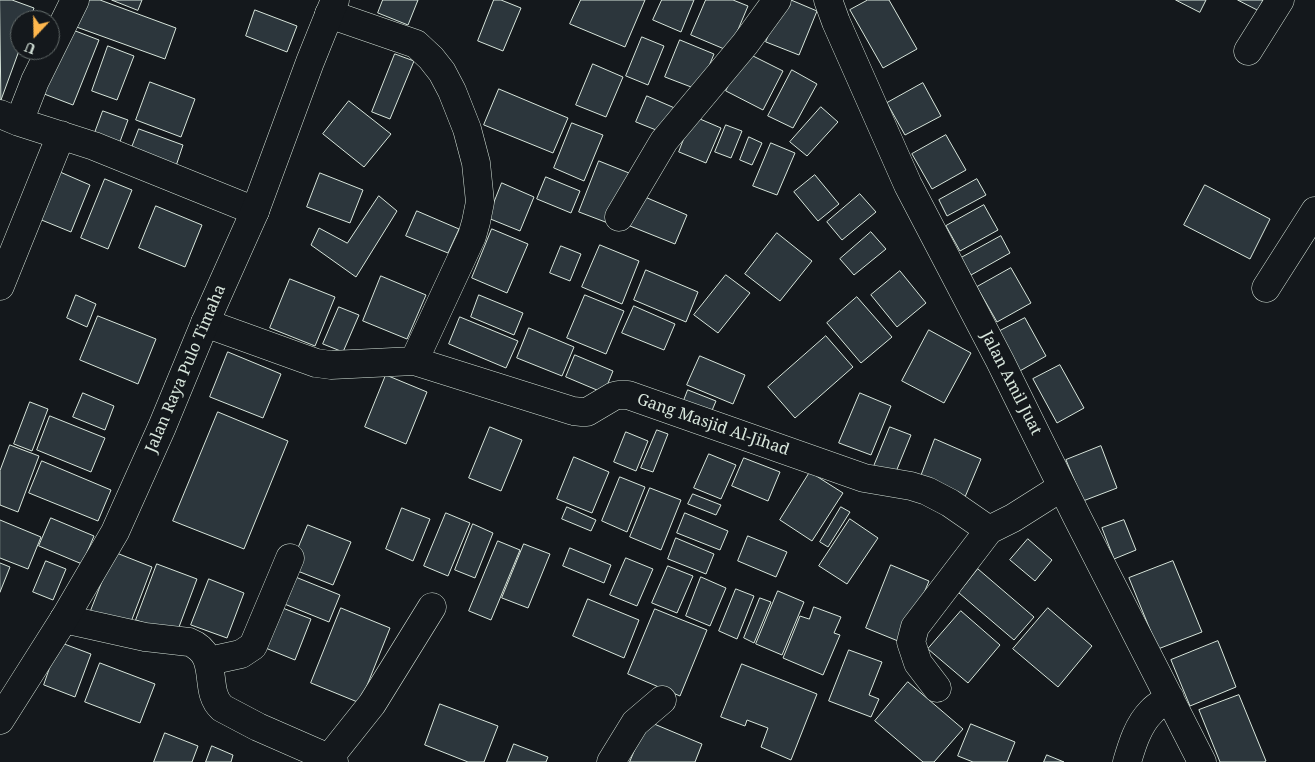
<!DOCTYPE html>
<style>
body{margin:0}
#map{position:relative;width:1315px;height:762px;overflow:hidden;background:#14181c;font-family:"Noto Serif",serif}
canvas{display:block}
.north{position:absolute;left:10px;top:10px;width:50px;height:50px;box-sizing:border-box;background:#14181c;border:1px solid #626a69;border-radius:50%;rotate:201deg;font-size:14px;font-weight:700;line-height:20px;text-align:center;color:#d8e6dc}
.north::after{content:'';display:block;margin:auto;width:18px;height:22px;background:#ffb74d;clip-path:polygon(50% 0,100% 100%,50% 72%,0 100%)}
</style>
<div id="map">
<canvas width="1315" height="762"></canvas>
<div class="north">U</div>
</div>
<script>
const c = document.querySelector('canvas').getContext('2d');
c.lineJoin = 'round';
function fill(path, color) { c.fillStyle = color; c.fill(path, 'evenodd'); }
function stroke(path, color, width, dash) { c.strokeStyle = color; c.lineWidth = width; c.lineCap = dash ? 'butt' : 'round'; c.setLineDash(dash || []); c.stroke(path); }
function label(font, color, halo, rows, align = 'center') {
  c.font = font + ' "Noto Serif",serif'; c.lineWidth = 4; c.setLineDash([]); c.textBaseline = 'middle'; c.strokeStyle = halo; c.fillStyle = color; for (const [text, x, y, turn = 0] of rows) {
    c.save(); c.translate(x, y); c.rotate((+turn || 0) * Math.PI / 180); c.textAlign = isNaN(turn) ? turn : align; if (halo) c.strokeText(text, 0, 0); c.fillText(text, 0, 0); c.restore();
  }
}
const building = new Path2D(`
 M0 0H12L34 8 30 20H20V48L1 100Z
 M80 0H100L176 28 165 59 71 25Z
 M112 0H142L138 10Z
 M383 0H418L408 25 378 13Z
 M494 0H501L521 8 503 51 478 41Z
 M581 0H645L625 47 570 24Z
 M662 0H694L681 32 653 20Z
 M706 0H733L748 6 729 51 691 35Z
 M783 0H791L817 11 799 55 766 42Z
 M868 0H889L917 49 883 68 850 10Z
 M1176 0H1206L1200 12Z
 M1238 0H1263L1258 10Z
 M255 10 297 26 287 52 246 36Z
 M65 27 99 40 73 105 39 92Z
 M642 37 664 46 648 85 626 76Z
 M680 40 714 54 699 90 665 77Z
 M108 46 134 56 117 100 92 91Z
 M745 52 783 71 763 110 726 91Z
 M395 54 414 61 390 119 372 112Z
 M593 64 623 77 606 117 576 105Z
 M792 70 817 84 793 128 768 116Z
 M150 82 195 99 181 137 136 120Z
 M923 83 941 116 905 135 887 103Z
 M499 89 568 118 553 153 484 125Z
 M647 96 677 109 666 134 636 122Z
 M349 101 391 134 364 167 323 134Z
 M821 107 838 122 807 156 790 142Z
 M103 111 128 120 118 147 93 138Z
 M693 116 721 128 706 163 679 152Z
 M572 123 603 135 584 181 554 168Z
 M726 125 742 131 731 158 715 152Z
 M139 129 183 145 174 172 129 155Z
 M946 135 966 170 932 189 912 154Z
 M749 137 762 143 752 165 740 160Z
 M771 143 795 153 777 195 753 186Z
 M599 161 629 173 608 223 579 212Z
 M37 162 90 185 71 232 17 210Z
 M320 173 363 190 350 223 307 207Z
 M815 175 839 204 818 221 794 192Z
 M546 177 580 191 571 213 537 199Z
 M105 179 132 190 108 249 81 238Z
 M977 179 986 195 947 216 939 200Z
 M502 183 534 197 520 231 488 218Z
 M1205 185 1270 219 1250 259 1184 225Z
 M638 194 687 215 675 244 625 224Z
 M860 194 876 212 842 240 827 222Z
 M379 196 397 211 356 277 311 245 319 228 347 243Z
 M984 205 998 230 960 251 946 226Z
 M156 206 202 225 185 267 139 248Z
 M417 211 459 229 448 253 406 236Z
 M492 229 528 244 507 293 472 278Z
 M871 232 886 249 854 275 840 259Z
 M777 233 812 261 780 301 745 274Z
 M1001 236 1010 253 971 275 961 258Z
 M600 245 639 261 622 304 582 287Z
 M561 246 581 254 570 281 550 273Z
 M1011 268 1031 303 997 322 977 287Z
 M646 270 698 292 686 322 634 300Z
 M900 271 926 303 897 327 871 295Z
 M726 275 750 293 718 333 694 315Z
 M381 276 426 295 407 339 363 321Z
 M290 279 335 297 315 346 270 328Z
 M76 295 96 304 87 327 67 318Z
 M479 295 523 313 514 335 471 317Z
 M585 295 624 311 606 354 567 338Z
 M857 297 892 337 861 363 827 323Z
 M634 306 675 324 664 350 622 333Z
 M339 307 359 315 343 352 323 344Z
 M98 316 156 339 138 384 80 360Z
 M460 317 518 341 506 368 449 344Z
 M1025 318 1046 356 1018 372 996 333Z
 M529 328 574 347 562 376 517 358Z
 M929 330 971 353 944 403 902 381Z
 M826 336 853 367 795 418 768 387Z
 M228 352 281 374 263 418 210 397Z
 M575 355 613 371 604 393 566 377Z
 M700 356 745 375 733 404 687 385Z
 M1060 365 1084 408 1057 423 1033 379Z
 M386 375 427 392 406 444 365 427Z
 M688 390 716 401 708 420 681 408Z
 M83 393 114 406 105 430 73 417Z
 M860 393 891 406 871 455 839 443Z
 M30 402 48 409 32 451 14 444Z
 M218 412 288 441 244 549 173 521Z
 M50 416 105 438 91 472 37 450Z
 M490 427 522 440 501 491 469 478Z
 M890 427 911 435 893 479 872 471Z
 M657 430 668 434 653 472 641 468Z
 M626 432 648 441 636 471 614 462Z
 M935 439 981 459 965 497 920 479Z
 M10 445 39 456 18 512 0 505V471Z
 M1101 446 1117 488 1083 501 1066 460Z
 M709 454 736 465 721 499 694 488Z
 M574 457 609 472 592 513 557 499Z
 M744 458 780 472 768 501 732 486Z
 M42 461 111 490 98 521 29 493Z
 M810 472 843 493 812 541 780 520Z
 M620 477 645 487 627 532 602 521Z
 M650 488 681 500 661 550 630 537Z
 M693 494 721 505 716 515 688 504Z
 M567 507 596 520 591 531 562 519Z
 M841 507 850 512 828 547 820 542Z
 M402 508 430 519 413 561 386 549Z
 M446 513 470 523 448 576 424 566Z
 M685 513 728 531 720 550 677 533Z
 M51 518 94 536 82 564 39 546Z
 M850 519 878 538 847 584 819 566Z
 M0 520 41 537 28 569 0 558Z
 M1124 520 1136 550 1114 559 1102 528Z
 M473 524 493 533 475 578 455 570Z
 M308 525 351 542 333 585 290 568Z
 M748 536 787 552 776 577 738 561Z
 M676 538 714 554 706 574 668 559Z
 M1028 539 1052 560 1035 581 1010 560Z
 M498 541 520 550 491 620 469 611Z
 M524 544 550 554 528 608 502 598Z
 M570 548 611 565 604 583 563 566Z
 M114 552 152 567 129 627 90 613Z
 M626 558 653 569 637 606 610 595Z
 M46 561 66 569 53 600 33 592Z
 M1173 561 1202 632 1158 649 1129 578Z
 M0 563 10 567 0 592Z
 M157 564 197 579 176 635 136 620Z
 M891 565 929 581 903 643 866 628Z
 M668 566 693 576 677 613 652 603Z
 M978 569 1034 617 1014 640 959 593Z
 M293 576 340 595 329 622 282 603Z
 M701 577 726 588 710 626 686 616Z
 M209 579 244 593 227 638 191 625Z
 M736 589 754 596 737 639 719 631Z
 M778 591 804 602 782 655 756 644Z
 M760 598 771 602 754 643 744 638Z
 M588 599 639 620 624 658 573 636Z
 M280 607 311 619 295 660 263 647Z
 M814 607 841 617 834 633 840 635 823 675 783 658 800 616 809 619Z
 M341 608 390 628 360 703 311 683Z
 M1048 608 1092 646 1058 687 1013 649Z
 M655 609 707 630 680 696 628 674Z
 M961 611 1000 645 968 683 928 649Z
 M1218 641 1236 687 1190 706 1171 660Z
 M59 642 91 654 75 697 44 685Z
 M849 650 882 662 869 695 879 699 871 717 829 701Z
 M100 663 155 684 140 723 85 702Z
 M742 664 817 694 791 760 761 747 768 728 747 720 745 726 721 717Z
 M908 682 963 729 934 762H923L875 721Z
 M1239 695 1266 761 1264 762H1220L1199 710Z
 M440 704 498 726 484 762H468L425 745Z
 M647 721 702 744 695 762H630Z
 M971 724 1015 742 1007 762H973L958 756Z
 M165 733 198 746 192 762H154Z
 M514 744 548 757 546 762H507Z
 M212 746 233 755 231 762H206Z
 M1047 755 1064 762H1044Z`);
const minor = new Path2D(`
 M828 0 836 22 908 185 1000 361 1077 517 1202 762
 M329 14 416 44 431 58 442 72 452 91 467 129 476 163 480 202 476 222 472 236 414 361
 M1248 51 1280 0
 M0 114 19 122 94 146 255 211
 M19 122 35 81 75 0
 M619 217 664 141 745 44 777 0
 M0 286 61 135
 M1266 288 1315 211
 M205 323 316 363 331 365 414 361 573 411 582 412H587L614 396 618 395H628L864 478 911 486 927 491 950 503 989 530 1013 518 1062 487
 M64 619 145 637 189 642C222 655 202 690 222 708L258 727 329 758 334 762
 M209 661 241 654 253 646 290 558
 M937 688 918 663 911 642 915 627 989 530
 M329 758 372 704 432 607
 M611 762 635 723 662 700
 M1127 762C1132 745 1138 725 1151 712 1156 706 1164 702 1170 698`);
const tertiary = new Path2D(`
 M0 720 64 619 115 532 162 427 205 323 255 211 310 62 335 0`);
const streetNames = [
 ["Jalan Raya Pulo Timaha",186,369,-67],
 ["Jalan Amil Juat",1011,383,63],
 ["Gang Masjid Al-Jihad",713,425,19]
];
fill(building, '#2c363c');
stroke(building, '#d8e6dc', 1);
stroke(minor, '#d8e6dc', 29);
stroke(tertiary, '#d8e6dc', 29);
stroke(minor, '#14181c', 28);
stroke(tertiary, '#14181c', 28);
label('16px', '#d8e6dc', '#14181c', streetNames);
</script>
